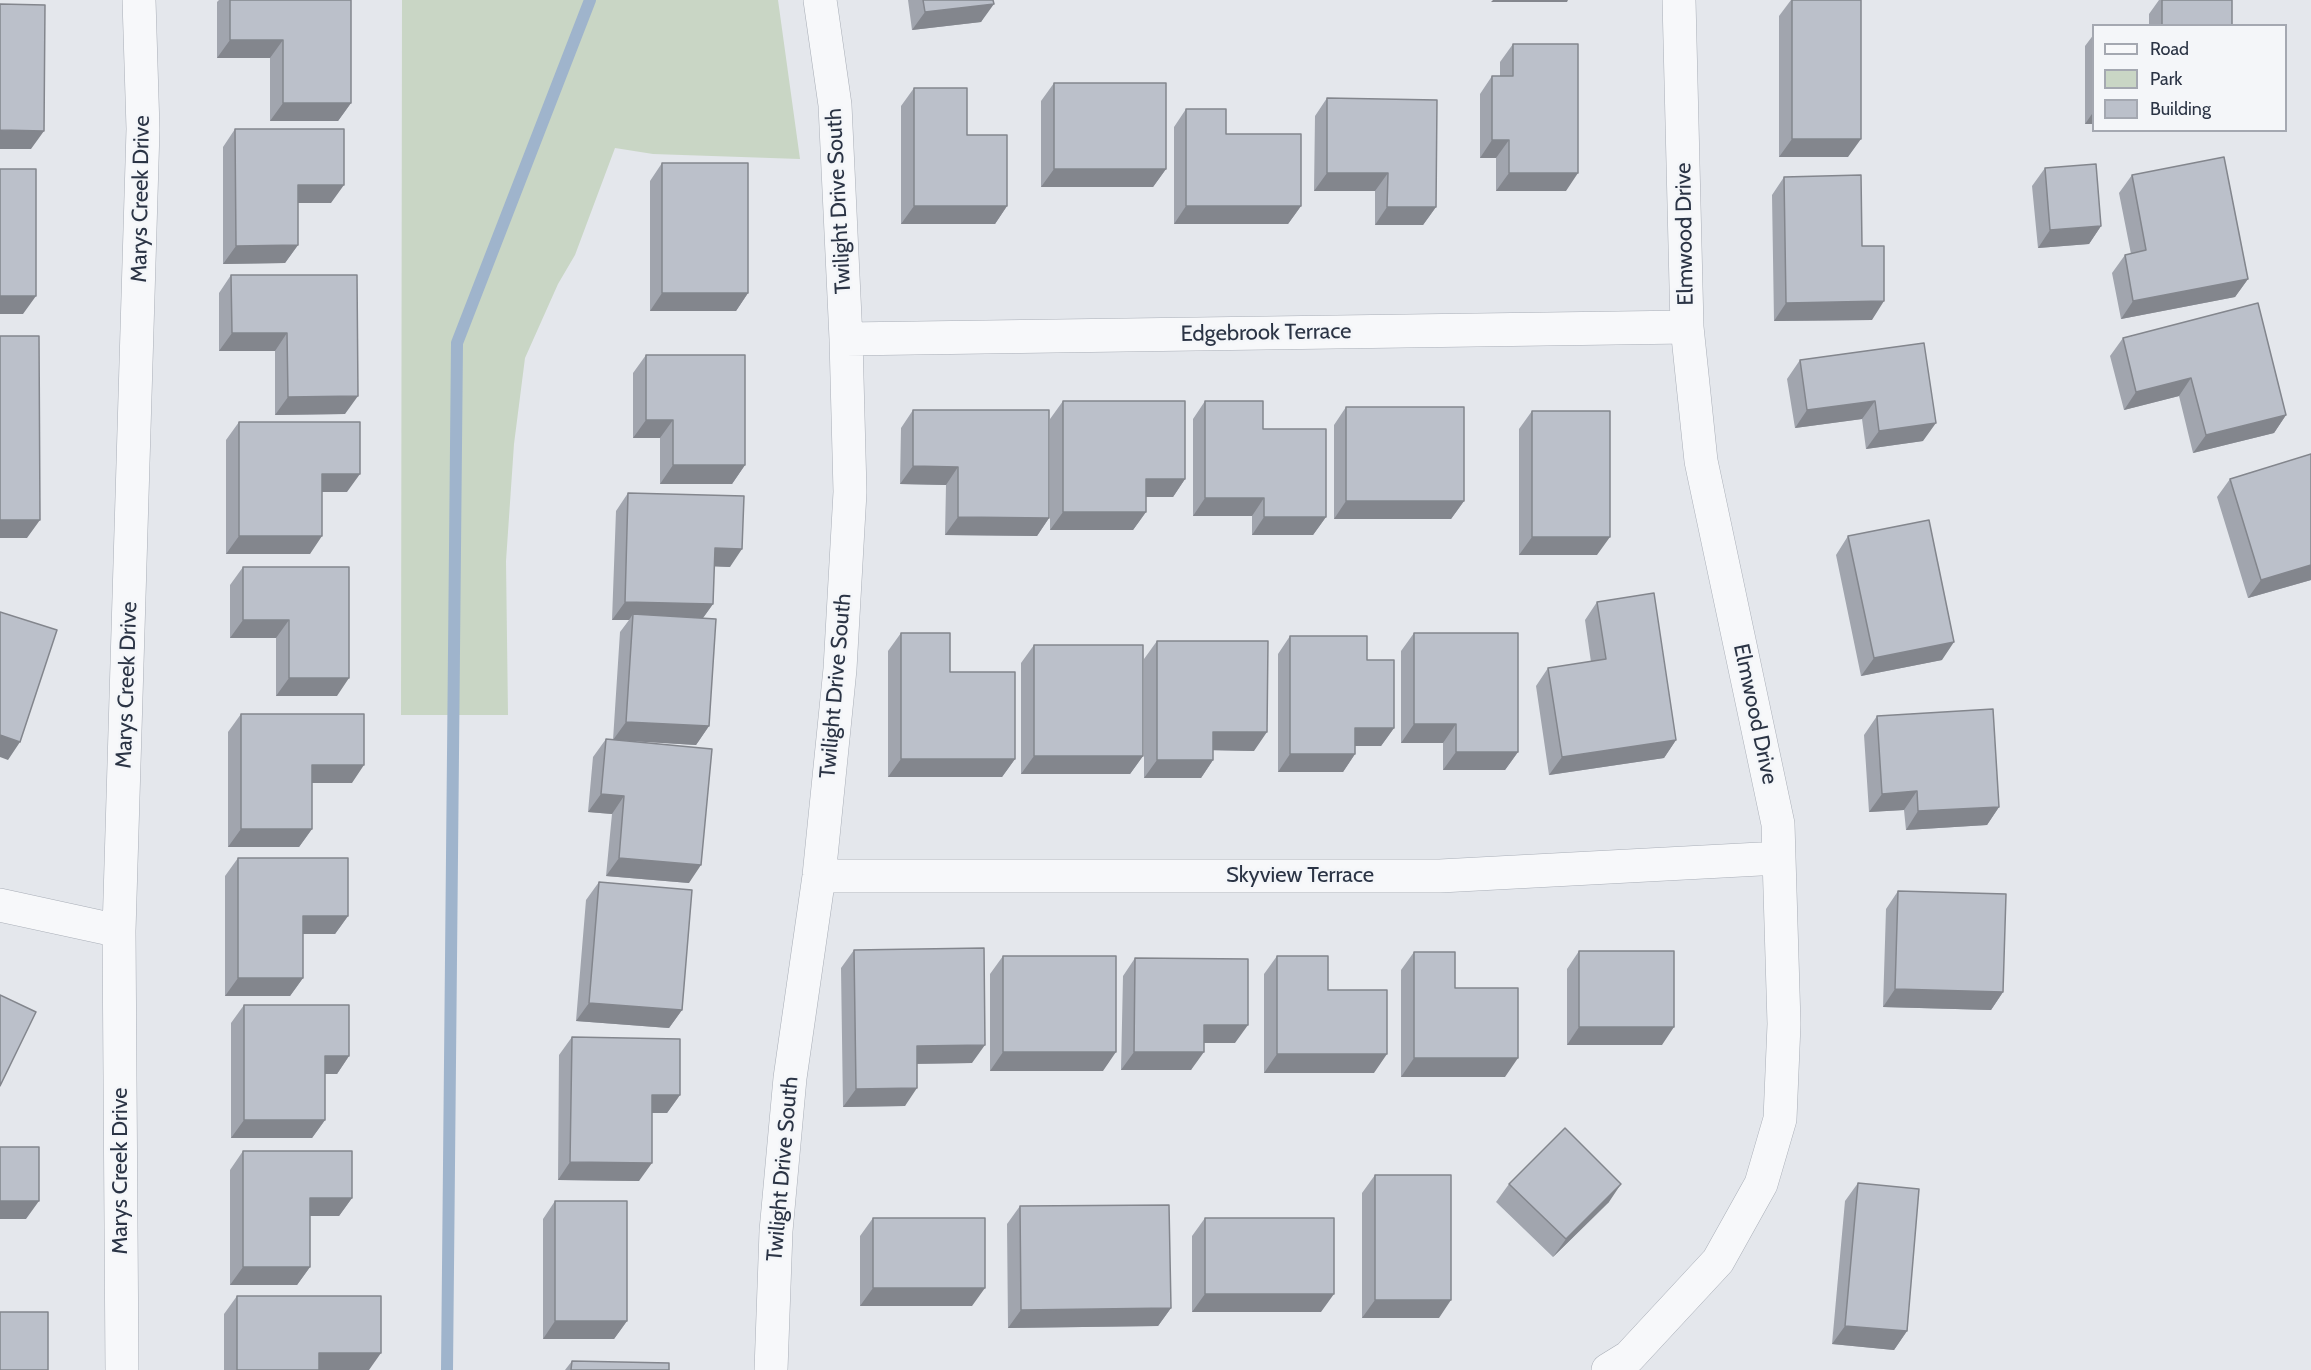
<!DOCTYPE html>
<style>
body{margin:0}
#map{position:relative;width:2311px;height:1370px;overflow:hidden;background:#e4e7ec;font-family:Cabin,sans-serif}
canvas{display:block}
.legend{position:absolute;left:2092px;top:24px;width:195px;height:108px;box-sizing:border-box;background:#f4f6f9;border:2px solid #a4a8b1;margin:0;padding:8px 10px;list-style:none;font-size:18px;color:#2b3445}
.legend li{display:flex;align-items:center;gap:12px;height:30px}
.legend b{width:30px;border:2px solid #a4a8b1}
</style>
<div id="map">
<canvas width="2311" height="1370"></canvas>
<ul class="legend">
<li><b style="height:8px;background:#f7f8fa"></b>Road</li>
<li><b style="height:16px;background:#c9d6c5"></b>Park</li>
<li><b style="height:16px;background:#bbc0ca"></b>Building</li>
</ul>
</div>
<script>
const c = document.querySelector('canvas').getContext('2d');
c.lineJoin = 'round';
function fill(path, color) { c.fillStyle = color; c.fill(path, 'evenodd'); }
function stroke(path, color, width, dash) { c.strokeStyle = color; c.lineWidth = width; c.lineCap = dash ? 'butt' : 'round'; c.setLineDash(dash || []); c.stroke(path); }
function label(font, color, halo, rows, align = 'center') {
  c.font = font + ' Cabin,sans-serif'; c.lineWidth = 5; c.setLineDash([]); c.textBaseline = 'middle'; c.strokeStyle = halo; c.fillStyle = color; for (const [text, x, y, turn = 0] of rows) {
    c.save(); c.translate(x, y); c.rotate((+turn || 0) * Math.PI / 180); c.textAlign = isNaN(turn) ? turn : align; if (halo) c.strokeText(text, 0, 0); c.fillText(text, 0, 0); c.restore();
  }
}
const green = new Path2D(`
 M402 0H778L800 159 653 154 615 148 575 255 558 284 525 358 514 444 506 561 508 715H401Z`);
const stream = new Path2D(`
 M447 1370 457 343 590 0`);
const street = new Path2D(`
 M846 339 1687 327
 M819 876H1440L1779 858
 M0 905 119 931
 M122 1370 119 931 143 129 139 0
 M771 1370 776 1231 790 1078 819 876 840 669 850 492 846 339 835 105 820 0
 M1608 1370 1629 1357 1718 1261 1761 1184 1780 1119 1784 1024 1778 824 1701 461 1687 327 1679 0`);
const wall = new Path2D(`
 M219 0H351V103L338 121H270V58H217V2Z
 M908 0H993L981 22 912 30Z
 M1791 0H1861L1848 157H1779V16Z
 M2159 0H2232V26H2149V14Z
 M2094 34V124H2085V46Z
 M1513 44 1566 191H1496V158H1480V94L1492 76H1500V62Z
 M1054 83 1166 169 1153 187H1041V101Z
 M914 88 967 135 1007 206 995 224H901V106Z
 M1327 98 1436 207 1423 225H1375V191H1314L1315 116Z
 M1186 109 1301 206 1288 224H1174V127Z
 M235 129 331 203H298V245L285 263 223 264V147Z
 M662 163 748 293 736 311H650V181Z
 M2045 168 2101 226 2089 244 2038 248 2032 186Z
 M2132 175 2248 279 2235 297 2121 319 2112 273 2125 255 2131 254 2119 193Z
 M1784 177 1862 246 1872 320 1774 321 1772 195Z
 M231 275H357L345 414 275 415V351H219V293Z
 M2123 338 2286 415 2274 433 2193 453 2179 396 2124 410 2110 356Z
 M1924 343 1923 441 1866 449 1862 419 1795 428 1787 379 1800 360Z
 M646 355 745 465 732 484H660V438H633V373Z
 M1063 401 1185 479 1173 497H1146V512L1133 530H1050V419Z
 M1205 401 1263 429 1326 517 1313 535H1252V516H1193V419Z
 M1346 407 1464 501 1451 519H1334V425Z
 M913 410 1049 518 1037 536 945 535 946 485 900 484 901 428Z
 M1532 411 1597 555H1519V429Z
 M239 422 347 492H322L310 554H226V440Z
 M2311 454V580L2248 598 2217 497 2230 479Z
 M628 493 730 567 714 566 713 604 703 618 709 726 696 745 617 740 689 883 606 876 612 814 588 812 593 757 606 739 613 740 620 632 629 620H612L616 511Z
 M1848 536 1942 660 1861 676 1836 555Z
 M243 567H349L337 696H276V638H230V585Z
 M1597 602 1676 740 1664 758 1549 775 1536 686 1548 668 1591 662 1585 620Z
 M901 633 950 672 1015 759 1002 777H888V651Z
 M1414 633 1518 752 1505 770H1443V743H1401V651Z
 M1290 636 1367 660 1394 728 1381 746H1355V754L1343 772H1278V654Z
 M1157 641 1254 751 1213 750V760L1201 778H1144V659Z
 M1034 645 1143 756 1130 774H1021V663Z
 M241 714 352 783H312V829L299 847H228V732Z
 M1877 716 1999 807 1987 825 1906 830 1904 810 1869 812 1864 735Z
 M238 858 348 916 335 934H303V978L290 996H225V876Z
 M599 882 682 1010 669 1028 576 1021 586 900Z
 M1898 891 2003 992 1991 1010 1883 1007 1886 909Z
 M854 950 972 1063 917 1064 905 1106 843 1107 841 968Z
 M1579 951 1662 1045H1567V969Z
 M1414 952 1455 988 1505 1077H1401V970Z
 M1003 956 1103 1071H990V974Z
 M1277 956 1328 990 1374 1073H1264V974Z
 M1135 958 1235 1043H1204L1191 1070H1121L1123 976Z
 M244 1005 349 1056 337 1074H325V1120L312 1138H231V1023Z
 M572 1037 680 1095 667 1113H652L639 1181 558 1180 559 1055Z
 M243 1151 352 1198 339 1216H310V1267L297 1285H230V1170Z
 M1375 1175 1439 1318H1362V1193Z
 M1858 1183 1907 1331 1894 1350 1832 1344 1845 1201Z
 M1509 1184 1609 1202 1553 1257 1496 1202Z
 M555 1201 627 1321 614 1339H543V1219Z
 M1020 1206 1171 1308 1158 1326 1008 1328 1007 1224Z
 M873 1218 972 1306H860V1236Z
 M1205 1218 1321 1312H1192V1236Z
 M237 1296 369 1370H224V1314Z
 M572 1361 669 1370H565Z`);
const shadedWall = new Path2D(`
 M1493 0H1568L1567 2H1491Z
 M994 4 981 22 912 30 925 12Z
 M230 40H283L270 58H217Z
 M283 103H351L338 121H270Z
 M2094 111V124H2085Z
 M0 130 44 131 31 149H0Z
 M1792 139H1861L1848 157H1779Z
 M1492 140H1509L1496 158H1480Z
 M1054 169H1166L1153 187H1041Z
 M1327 173H1388L1375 191H1314Z
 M1509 173H1578L1566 191H1496Z
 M298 185H344L331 203H285Z
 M914 206H1007L995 224H901Z
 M1186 206H1301L1288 224H1174Z
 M1387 207H1436L1423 225H1375Z
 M2101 226 2089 244 2038 248 2050 230Z
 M298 245 285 263 223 264 236 246Z
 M2248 279 2235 297 2121 319 2133 301Z
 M662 293H748L736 311H650Z
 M0 296H36L23 314H0Z
 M1884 301 1872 320 1774 321 1786 303Z
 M232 333H287L275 351H219Z
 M2191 378 2179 396 2124 410 2136 392Z
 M358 396 345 414 275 415 288 397Z
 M1875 401 1862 419 1795 428 1807 410Z
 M2286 415 2274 433 2193 453 2206 435Z
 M646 420H673L660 438H633Z
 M1936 423 1923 441 1866 449 1879 431Z
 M673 465H745L732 484H660Z
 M913 466 958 467 946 485 900 484Z
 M322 474H360L347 492H310Z
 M1146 479H1185L1173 497H1133Z
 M1205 498H1264L1252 516H1193Z
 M1346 501H1464L1451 519H1334Z
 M1063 512H1146L1133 530H1050Z
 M958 517 1049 518 1037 536 945 535Z
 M1264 517H1326L1313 535H1252Z
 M0 520H40L27 538H0Z
 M239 536H322L310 554H226Z
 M1532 537H1610L1597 555H1519Z
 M715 548 742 549 730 567 702 566Z
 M2311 565V580L2248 598 2261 580Z
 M625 602 713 604 700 622 633 614 629 620H612Z
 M243 620H289L276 638H230Z
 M1954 642 1942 660 1861 676 1874 658Z
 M289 678H349L337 696H276Z
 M626 722 709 726 696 745 613 740Z
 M1414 724H1456L1443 743H1401Z
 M1355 728H1394L1381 746H1343Z
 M1213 732H1267L1254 751 1201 750Z
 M0 735 20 742 8 760 0 757Z
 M1676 740 1664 758 1549 775 1562 757Z
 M1456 752H1518L1505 770H1443Z
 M1290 754H1355L1343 772H1278Z
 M1034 756H1143L1130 774H1021Z
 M901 759H1015L1002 777H888Z
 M1157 760H1213L1201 778H1144Z
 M312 765H364L352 783H299Z
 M1917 791 1904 810 1869 812 1882 794Z
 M601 794 624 796 612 814 588 812Z
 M1999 807 1987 825 1906 830 1918 811Z
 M241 829H312L299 847H228Z
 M619 858 701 865 689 883 606 876Z
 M303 916H348L335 934H290Z
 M238 978H303L290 996H225Z
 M1895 989 2003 992 1991 1010 1883 1007Z
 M589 1003 682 1010 669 1028 576 1021Z
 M1204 1025H1248L1235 1043H1191Z
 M1579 1027H1674L1662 1045H1567Z
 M985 1045 972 1063 904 1064 917 1046Z
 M1003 1052H1116L1103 1071H990Z
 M1134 1052H1204L1191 1070H1121Z
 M1277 1054H1387L1374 1073H1264Z
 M325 1056H349L337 1074H312Z
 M1414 1058H1518L1505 1077H1401Z
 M917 1088 905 1106 843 1107 856 1089Z
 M652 1095H680L667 1113H640Z
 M244 1120H325L312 1138H231Z
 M570 1162 652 1163 639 1181 558 1180Z
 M1621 1184 1609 1202 1553 1257 1566 1239Z
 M310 1198H352L339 1216H297Z
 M0 1201H39L26 1219H0Z
 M243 1267H310L297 1285H230Z
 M873 1288H985L972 1306H860Z
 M1205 1294H1334L1321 1312H1192Z
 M1375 1300H1451L1439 1318H1362Z
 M1171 1308 1158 1326 1008 1328 1021 1310Z
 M555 1321H627L614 1339H543Z
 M1845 1326 1907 1331 1894 1350 1832 1344Z
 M319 1353H381L369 1370H307Z`);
const building = new Path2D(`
 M230 0H351V103H283V40H230Z
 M923 0H993L994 4 925 12Z
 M1792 0H1861V139H1792Z
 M2162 0H2232V26H2162Z
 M0 4 45 5 44 131 0 130Z
 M1513 44H1578V173H1509V140H1492V76H1513Z
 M1054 83H1166V169H1054Z
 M914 88H967V135H1007V206H914Z
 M1327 98 1437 100 1436 207H1387L1388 173H1327Z
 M1186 109H1226V134H1301V206H1186Z
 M235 129H344V185H298V245L236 246Z
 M2224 157 2248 279 2133 301 2125 255 2146 250 2132 175Z
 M662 163H748V293H662Z
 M2096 164 2101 226 2050 230 2045 168Z
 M0 169H36V296H0Z
 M1861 175 1862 246H1884V301L1786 303 1784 177Z
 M231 275H357L358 396 288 397 287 333H232Z
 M2258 303 2286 415 2206 435 2191 378 2136 392 2123 338Z
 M0 336H39L40 520H0Z
 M1924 343 1936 423 1879 431 1875 401 1807 410 1800 360Z
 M646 355H745V465H673V420H646Z
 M1063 401H1185V479H1146V512H1063Z
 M1205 401H1263V429H1326V517H1264V498H1205Z
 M1346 407H1464V501H1346Z
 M913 410H1049V518L958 517V467L913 466Z
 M1532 411H1610V537H1532Z
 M239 422H360V474H322V536H239Z
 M2311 454V565L2261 580 2230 479Z
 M628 493 744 496 742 549 715 548 713 604 625 602Z
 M1929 520 1954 642 1874 658 1848 536Z
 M243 567H349V678H289V620H243Z
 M1654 593 1676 740 1562 757 1548 668 1606 659 1597 602Z
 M0 612 57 630 20 742 0 735Z
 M633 614 716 619 709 726 626 722Z
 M901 633H950V672H1015V759H901Z
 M1414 633H1518V752H1456V724H1414Z
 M1290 636H1367V660H1394V728H1355V754H1290Z
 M1157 641H1268L1267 732H1213V760H1157Z
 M1034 645H1143V756H1034Z
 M1993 709 1999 807 1918 811 1917 791 1882 794 1877 716Z
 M241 714H364V765H312V829H241Z
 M606 739 712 749 701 865 619 858 624 796 601 794Z
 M238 858H348V916H303V978H238Z
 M599 882 692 890 682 1010 589 1003Z
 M1898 891 2006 894 2003 992 1895 989Z
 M984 948 985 1045 917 1046V1088L856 1089 854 950Z
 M1579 951H1674V1027H1579Z
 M1414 952H1455V988H1518V1058H1414Z
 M1003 956H1116V1052H1003Z
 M1277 956H1328V990H1387V1054H1277Z
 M1135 958 1248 959V1025H1204V1052H1134Z
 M0 995 36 1012 0 1086Z
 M244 1005H349V1056H325V1120H244Z
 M572 1037 680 1039V1095H652V1163L570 1162Z
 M1565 1128 1621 1184 1566 1239 1509 1184Z
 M0 1147H39V1201H0Z
 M243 1151H352V1198H310V1267H243Z
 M1375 1175H1451V1300H1375Z
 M1858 1183 1919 1189 1907 1331 1845 1326Z
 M555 1201H627V1321H555Z
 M1169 1205 1171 1308 1021 1310 1020 1206Z
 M873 1218H985V1288H873Z
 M1205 1218H1334V1294H1205Z
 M237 1296H381V1353H319V1370H237Z
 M0 1312H48V1370H0Z
 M572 1361 669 1363V1370H571Z`);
const streetNames = [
 ["Marys Creek Drive",141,199,-89],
 ["Twilight Drive South",839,201,-93],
 ["Elmwood Drive",1685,234,-91],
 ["Edgebrook Terrace",1266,333,-1],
 ["Marys Creek Drive",127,685,-88],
 ["Twilight Drive South",836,686,-85],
 ["Elmwood Drive",1755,714,78],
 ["Skyview Terrace",1300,876],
 ["Twilight Drive South",783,1169,-85],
 ["Marys Creek Drive",121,1171,-90]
];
fill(green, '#c9d6c5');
stroke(stream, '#9fb4cc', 12);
stroke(street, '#a9aeb7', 34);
stroke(street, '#f7f8fa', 33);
fill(wall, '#a1a5ae');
fill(shadedWall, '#83868d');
fill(building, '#bbc0ca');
stroke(building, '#83868d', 1.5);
label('22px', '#2b3445', '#f4f6f9', streetNames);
</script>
